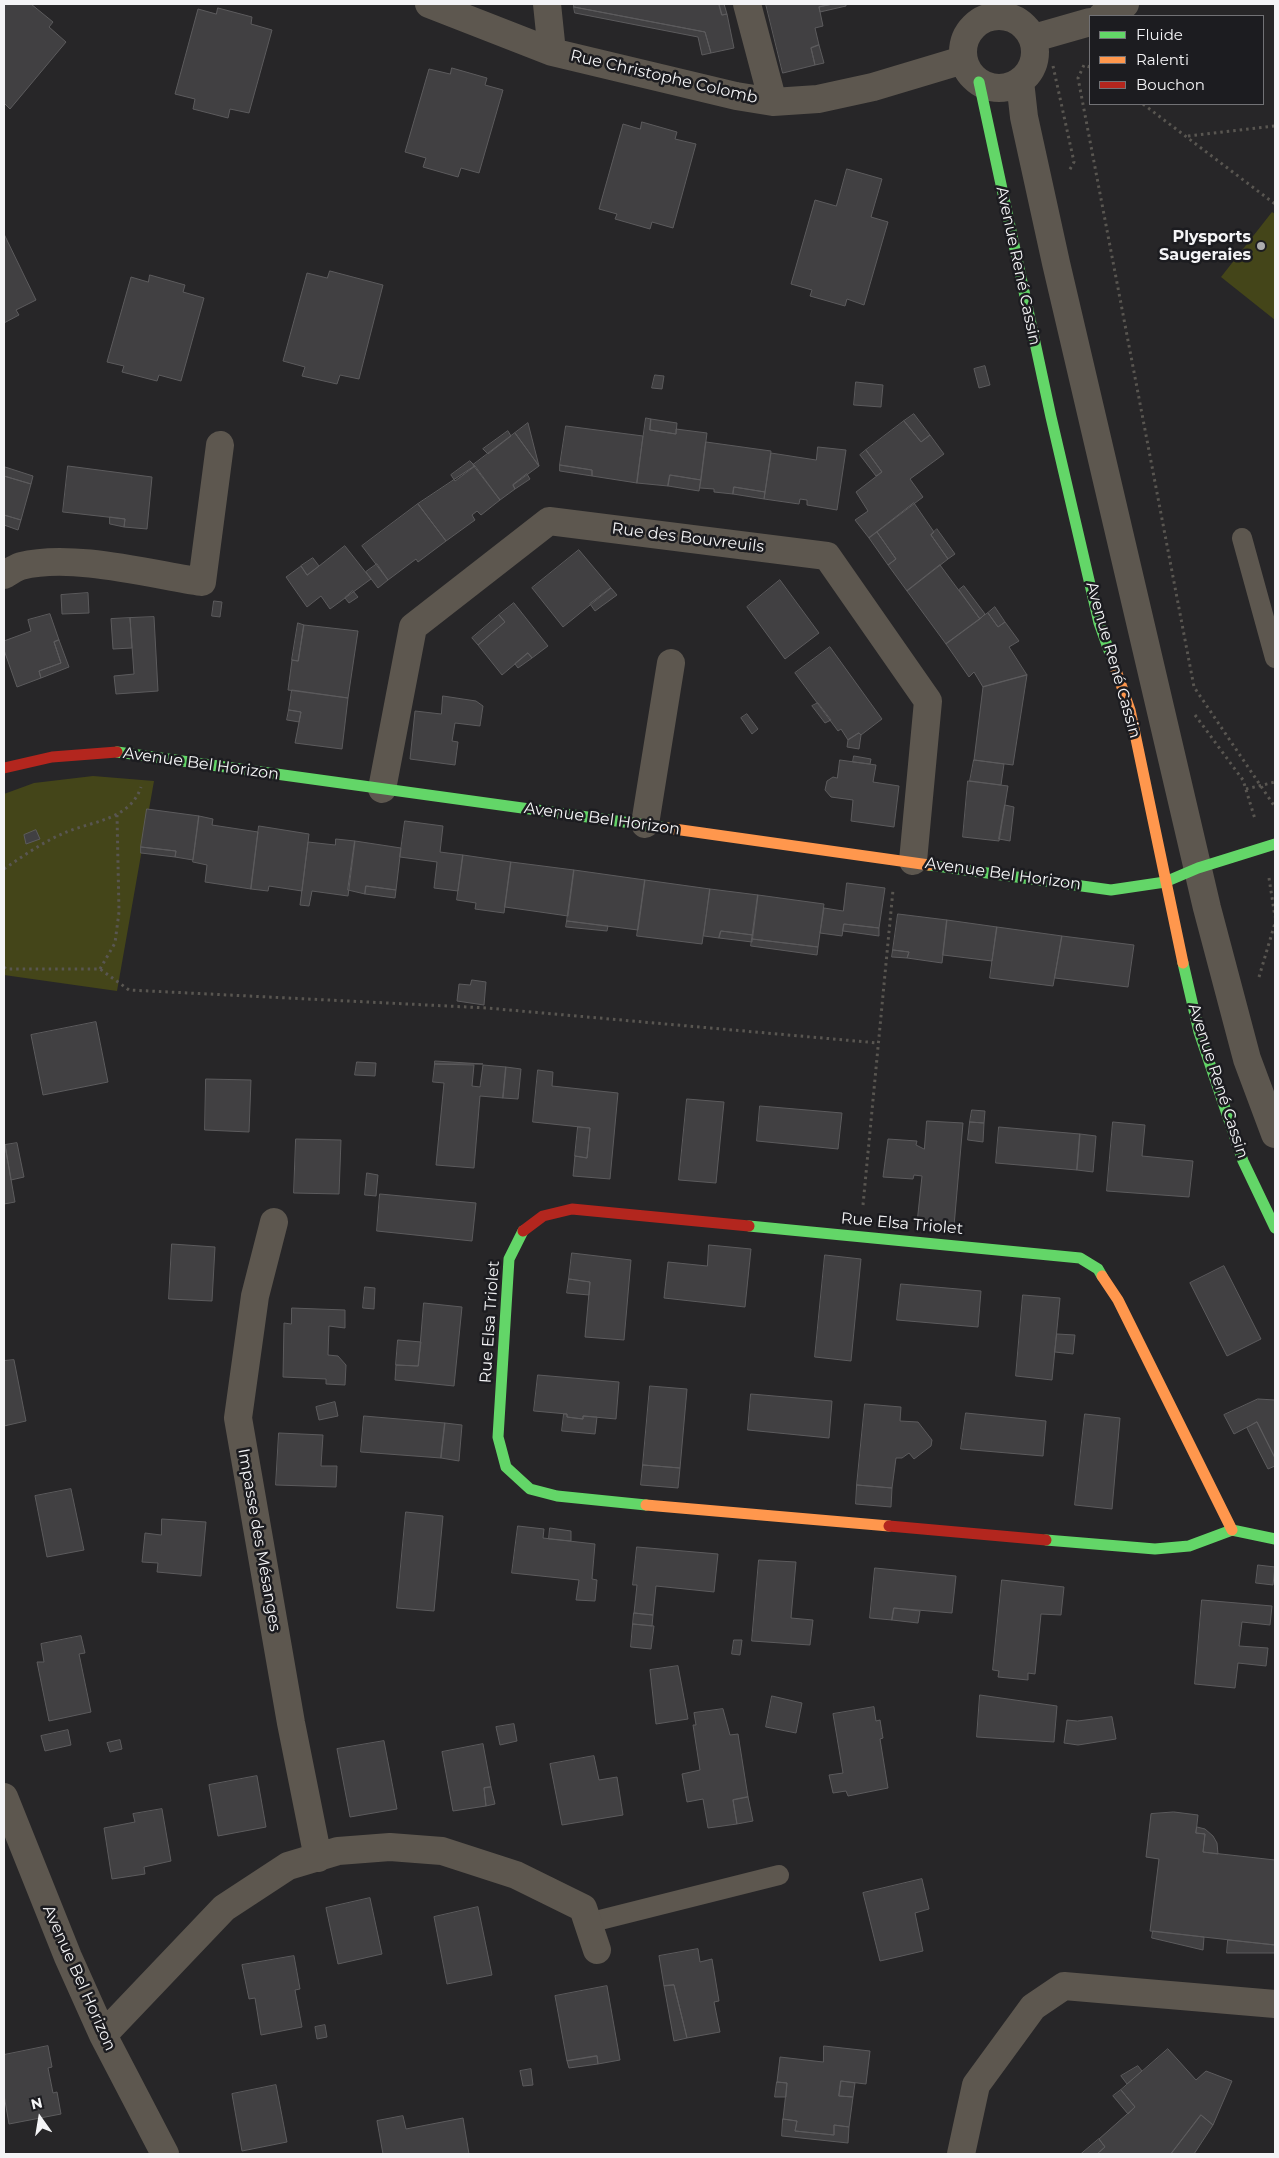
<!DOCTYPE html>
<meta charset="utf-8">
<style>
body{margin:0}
#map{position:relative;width:1279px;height:2158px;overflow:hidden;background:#272628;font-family:Montserrat,sans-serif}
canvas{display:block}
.frame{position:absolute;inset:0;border:5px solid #f4f4f6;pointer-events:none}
.legend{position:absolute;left:1089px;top:15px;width:175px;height:90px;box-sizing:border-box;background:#1c1c20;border:1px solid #727276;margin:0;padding:6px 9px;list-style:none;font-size:15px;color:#f4f4f6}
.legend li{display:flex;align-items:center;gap:10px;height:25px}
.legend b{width:25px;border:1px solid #727276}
.north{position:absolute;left:15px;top:2093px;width:50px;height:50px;-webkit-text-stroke:4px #1c1c20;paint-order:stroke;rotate:347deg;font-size:14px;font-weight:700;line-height:20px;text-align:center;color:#f4f4f6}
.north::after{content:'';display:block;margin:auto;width:18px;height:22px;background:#f4f4f6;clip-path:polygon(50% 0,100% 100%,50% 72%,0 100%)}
</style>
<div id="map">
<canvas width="1279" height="2158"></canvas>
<div class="frame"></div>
<ul class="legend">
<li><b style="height:6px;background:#63d668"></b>Fluide</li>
<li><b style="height:6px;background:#ff974d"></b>Ralenti</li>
<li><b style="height:6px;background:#b3261e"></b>Bouchon</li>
</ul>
<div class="north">N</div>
</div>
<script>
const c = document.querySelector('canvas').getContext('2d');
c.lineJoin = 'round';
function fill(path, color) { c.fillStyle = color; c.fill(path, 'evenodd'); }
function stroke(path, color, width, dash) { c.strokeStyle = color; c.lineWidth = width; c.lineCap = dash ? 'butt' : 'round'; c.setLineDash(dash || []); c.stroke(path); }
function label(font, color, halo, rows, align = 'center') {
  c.font = font + ' Montserrat,sans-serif'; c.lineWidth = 5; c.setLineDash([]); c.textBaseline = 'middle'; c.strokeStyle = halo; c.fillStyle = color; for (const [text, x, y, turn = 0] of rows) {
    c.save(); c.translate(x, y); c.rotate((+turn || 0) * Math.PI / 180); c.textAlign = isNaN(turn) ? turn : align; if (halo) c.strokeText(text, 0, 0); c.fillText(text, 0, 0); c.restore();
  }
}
const green = new Path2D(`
 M1272 212 1275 214V320L1221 277Z
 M93 776 154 781 117 991 4 975V794L34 783Z`);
const building = new Path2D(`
 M4 4H31L53 22 49 27 66 42 10 109 4 103Z
 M574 4H719L722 15 727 14 734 48 711 53 705 32 574 7Z
 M719 4H724L727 14 722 15Z
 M766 4H833L819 7 823 26 815 28 819 45 811 48 815 65 783 73Z
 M833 4H846V6L820 12 819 7Z
 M574 7 705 32 711 53 702 55 698 37 575 13Z
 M218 8 252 17 251 24 272 30 249 113 230 109 228 118 193 109 195 99 175 94 198 9 216 14Z
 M819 45 824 63 815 65 811 48Z
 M452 68 487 78 485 85 503 90 479 173 461 168 458 177 423 167 426 158 405 152 429 69 450 74Z
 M642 122 677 132 675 139 696 144 673 228 652 222 650 229 615 219 617 214 599 209 623 124 640 129Z
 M847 169 882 179 871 217 888 222 864 305 847 299 845 306 810 296 812 290 791 284 815 200 836 206Z
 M4 234 36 300 16 310 19 315 4 323Z
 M330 271 383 285 359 379 340 375 337 384 302 376 305 367 283 361 307 273 327 278Z
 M150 275 185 285 183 292 204 298 181 381 159 375 157 381 122 372 124 366 107 362 131 277 148 282Z
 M985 366 990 385 979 388 974 369Z
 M655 375 664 376 662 389 652 388Z
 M856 382 883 385 881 407 854 405Z
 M914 414 930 435 921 442 904 421Z
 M646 418 651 419 650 430 676 434V429L707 433 701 480 670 475 668 486 637 483Z
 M651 419 677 423 676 434 650 430Z
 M904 421 921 442 930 435 944 454 910 479 923 497 869 538 855 520 868 511 856 492 882 472 866 450Z
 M528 423 539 466 515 433Z
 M566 426 643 436 637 483 592 476V470L560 465Z
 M508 431 511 436 488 454 483 449Z
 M515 433 539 466 513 485 515 489 500 500 473 465Z
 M706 442 771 451 765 492 734 487 733 494 714 492V489L700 488Z
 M818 447 846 450 837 510 807 505V500L800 499 799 504 764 499 771 453 816 460Z
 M866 450 882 472 876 476 860 455Z
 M470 461 475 466 455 481 451 475Z
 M560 465 592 470V476L560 471Z
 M68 466 152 477 147 529 124 527 125 519 63 512Z
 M475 466 500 500 481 515 477 511 472 515 475 520 446 541 418 504Z
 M5 467 33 476 31 484 4 476Z
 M527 474 530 479 515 489 513 485Z
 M670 475 701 480 699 491 668 486Z
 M4 476 31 484 21 520 4 515Z
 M734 487 765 492 764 499 733 494Z
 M914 503 934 532 931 535 948 559 907 591 888 565 896 559 877 532Z
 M418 504 446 541 418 562 416 559 388 580 362 546Z
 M4 515 21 520 18 530 4 525Z
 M110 517 125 519 124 527 110 524Z
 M937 529 955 554 948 559 931 535Z
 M877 532 896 559 888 565 869 538Z
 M345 546 371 579 330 609 321 596 307 607 286 577 301 566 307 575Z
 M579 550 611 588 563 627 532 588Z
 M313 558 319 566 307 575 301 566Z
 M377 564 388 580 378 588 366 572Z
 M940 565 980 619 946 644 907 591Z
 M780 580 819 633 785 659 747 607Z
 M964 586 985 614 980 619 959 590Z
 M611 588 617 595 595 611 590 604Z
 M353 591 358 597 349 603 345 598Z
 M88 593 89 613 62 614 61 595Z
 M214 601 222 602 220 617 212 616Z
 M514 603 548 646 532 658 528 653 502 675 478 645 505 622 499 615Z
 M995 607 1005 622 998 627 988 613Z
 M988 613 998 627 1005 622 1019 641 1009 647 1027 675 983 687 974 672 969 677 946 644Z
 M50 614 59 640 54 642 61 663 39 671 41 678 17 687 4 650V641L31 631 28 620Z
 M499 615 505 622 478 645 472 638Z
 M154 617 158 691 116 694 114 676 134 674 130 618Z
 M130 618 132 648 113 649 111 619Z
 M298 623 304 625 298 661 292 660Z
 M304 625 358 631 348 698 288 690 292 660 298 661Z
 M59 640 69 667 41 678 39 671 61 663 54 642Z
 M830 647 882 719 861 735 859 733 848 740 841 729 838 731 795 673Z
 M528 653 532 658 518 668 515 664Z
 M1027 675 1013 765 974 760 983 687Z
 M292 690 348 698 342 749 295 743 301 712 289 710Z
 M443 696 476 701 483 706 480 726 455 723 452 741 458 742 455 765 410 759 415 711 441 714Z
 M818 703 831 720 825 723 812 706Z
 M289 710 301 712 299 722 287 720Z
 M747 714 758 729 752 734 741 718Z
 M859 733 861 735 859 749 847 747 848 740Z
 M854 756 871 759 870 764 853 762Z
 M840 760 876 765 873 782 899 786 894 827 851 821 853 800 831 797 825 790 827 781 833 777 837 778Z
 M974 760 1004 764 1001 785 970 781Z
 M968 781 1008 786 999 841 963 837Z
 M1005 805 1014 807 1010 841 999 839Z
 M147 809 199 816 193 860 175 857 176 851 141 847Z
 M199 816 213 819 212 825 258 832 251 889 205 882 207 865 193 862Z
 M405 821 443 826 440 852 463 855 458 891 434 888 437 862 400 857Z
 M259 826 309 834 302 891 269 886 268 891 251 889Z
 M36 830 40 839 26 844 24 835Z
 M336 839 355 841 348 896 312 891 309 906 300 905 308 842 335 845Z
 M355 841 401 848 396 890 366 886 365 894 348 890Z
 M141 847 176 851 175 857 141 853Z
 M463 855 511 862 504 913 475 909 476 903 457 900Z
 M511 862 574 870 568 916 505 907Z
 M574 870 645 880 638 930 567 921Z
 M645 880 710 889 702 944 637 936Z
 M847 883 885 888 879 928 844 924 842 936 820 933 824 908 843 911Z
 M366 886 396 890 395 898 365 894Z
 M710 889 758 895 753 935 721 931 719 938 704 936Z
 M758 895 824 904 818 947 752 939Z
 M898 914 947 920 942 963 907 958 909 952 893 950Z
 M947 920 997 927 992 961 943 955Z
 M567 921 608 926 607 931 566 927Z
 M844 924 879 928V936L843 931Z
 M997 927 1062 936 1053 986 990 978Z
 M721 931 753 935 752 942 719 938Z
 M1062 936 1134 945 1128 987 1055 978Z
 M752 939 818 947 817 955 751 946Z
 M893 950 909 952 907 958 892 957Z
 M472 980 486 982 484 1005 457 1001 459 984 470 985Z
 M96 1022 108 1082 43 1095 31 1035Z
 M435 1061 483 1064H435Z
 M357 1062 376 1063 375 1076 355 1075Z
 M435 1064 474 1065 472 1086 480 1087 483 1065 506 1067 503 1098 480 1096 474 1168 436 1165 444 1083 433 1082Z
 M506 1067 521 1069 518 1099 503 1098Z
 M538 1070 553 1072 552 1086 618 1093 610 1179 573 1176 575 1156 587 1158 590 1128 533 1122Z
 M206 1079 251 1080 249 1132 205 1130Z
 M687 1099 724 1102 716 1183 679 1180Z
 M760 1106 842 1113 838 1149 757 1141Z
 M972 1110 985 1111 984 1123 970 1122Z
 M927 1121 963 1123 954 1226 917 1223 922 1176 914 1175 913 1179 883 1177 888 1139 917 1141 916 1145 924 1149Z
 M970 1122 984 1123 983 1142 968 1140Z
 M1113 1122 1145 1125 1142 1156 1193 1161 1189 1197 1107 1191Z
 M578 1127 590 1128 587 1158 575 1156Z
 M999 1127 1080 1134 1077 1170 996 1163Z
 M1080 1134 1096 1136 1093 1172 1077 1170Z
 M296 1139 341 1140 339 1194 294 1193Z
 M17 1143 24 1177 11 1180 5 1145Z
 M5 1145 15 1202 4 1204V1146Z
 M367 1173 378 1175 376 1196 365 1195Z
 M380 1194 476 1203 472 1241 377 1231Z
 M172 1244 215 1247 212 1301 169 1299Z
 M709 1245 751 1249 745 1307 664 1298 668 1262 707 1266Z
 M572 1253 631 1260 624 1340 585 1337 590 1282 569 1279Z
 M825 1255 861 1259 851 1361 815 1357Z
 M1224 1266 1261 1339 1227 1356 1190 1283Z
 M569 1279 590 1282 589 1295 567 1293Z
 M901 1284 981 1291 978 1327 897 1320Z
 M365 1287 375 1288 374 1309 363 1308Z
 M1023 1295 1060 1298 1052 1380 1016 1376Z
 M424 1303 462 1307 454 1386 395 1380 396 1365 418 1366Z
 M292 1308 345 1310V1328L329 1326 328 1355 338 1356 346 1365 345 1385 326 1384V1379L283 1377 284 1323 291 1324Z
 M1057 1334 1075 1335 1073 1354 1055 1352Z
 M398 1340 421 1342 418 1366 396 1365Z
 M14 1360 26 1421 4 1426V1361Z
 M538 1375 619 1382 616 1419 583 1416V1419L567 1417V1414L534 1411Z
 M650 1386 687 1389 680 1468 643 1465Z
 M751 1394 832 1401 829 1438 748 1430Z
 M1258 1399 1275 1400V1458L1257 1422 1234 1434 1224 1415Z
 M335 1402 338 1416 319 1420 316 1407Z
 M865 1404 901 1407 900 1421 918 1422 932 1440 931 1446 914 1459 909 1453 902 1458H896L892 1488 857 1485Z
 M966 1413 1046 1421 1043 1456 961 1449Z
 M564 1414H567V1417L583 1419V1416L597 1417 595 1434 562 1431Z
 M1085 1414 1120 1418 1112 1509 1075 1505Z
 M364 1416 445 1423 441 1458 361 1452Z
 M1257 1422 1275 1458V1466L1268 1469 1247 1428Z
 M445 1423 462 1425 459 1461 441 1458Z
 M279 1433 323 1435 321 1466H337L336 1487 276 1485Z
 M643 1465 680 1468 678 1488 641 1485Z
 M857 1485 892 1488 891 1507 856 1504Z
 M71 1489 84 1550 47 1557 35 1496Z
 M406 1512 443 1516 434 1611 397 1608Z
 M162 1519 206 1522 201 1576 157 1572 158 1563 142 1562 145 1533 161 1535Z
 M518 1526 544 1529 543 1538 595 1544 592 1579 597 1580 595 1601 576 1600 579 1580 512 1573Z
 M550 1528 571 1531V1541L549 1539Z
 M637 1547 718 1554 714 1592 656 1586 653 1615 634 1613 637 1585H633Z
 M759 1560 796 1562 791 1618 813 1620 810 1645 752 1641Z
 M1258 1565 1275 1567 1273 1585 1256 1583Z
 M875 1568 956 1576 952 1613 894 1608 892 1620 870 1618Z
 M1002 1580 1064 1587 1061 1615 1041 1614 1035 1674 1028 1673V1680L998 1677 999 1671 993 1670Z
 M1202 1600 1272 1606 1270 1625 1242 1622 1239 1646 1268 1648 1266 1666 1238 1663 1235 1688 1195 1684Z
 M894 1608 920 1611 918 1623 892 1620Z
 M634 1613 653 1615 652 1626 633 1624Z
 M633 1624 654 1626 651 1649 631 1647Z
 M81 1636 85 1653 79 1654 91 1712 49 1721 37 1662H44L41 1644Z
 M734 1640H742L740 1655 732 1654Z
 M678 1666 688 1719 656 1724 650 1670Z
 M980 1695 1057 1706 1054 1742 977 1737Z
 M772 1696 802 1703 796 1733 766 1727Z
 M874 1707 876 1721 880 1720 883 1738 880 1739 888 1788 848 1796 846 1791 833 1793 829 1775 843 1773 833 1714Z
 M723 1709 730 1735 738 1734 748 1797 733 1800 737 1824 708 1828 703 1799 687 1802 682 1774 700 1770 693 1725H696L694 1713Z
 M1112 1717 1116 1739 1078 1745 1064 1743 1067 1720 1077 1721Z
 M514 1724 517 1741 500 1745 496 1727Z
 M68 1730 71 1745 45 1751 41 1736Z
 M120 1740 122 1749 110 1752 107 1743Z
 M384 1741 397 1809 350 1817 337 1749Z
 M483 1744 491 1787 484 1788 486 1806 453 1811 442 1752Z
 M594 1756 599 1780 617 1777 623 1815 562 1825 550 1764Z
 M257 1776 266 1827 218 1836 209 1785Z
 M491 1787 495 1804 486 1806 484 1788Z
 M748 1797 753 1821 737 1824 733 1800Z
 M162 1809 171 1861 144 1867 145 1874 112 1879 104 1828 135 1822 133 1814Z
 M1174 1812 1198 1815 1196 1833 1205 1834 1203 1852 1275 1860V1945L1150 1931 1159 1859 1146 1857 1151 1814Z
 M1197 1827 1205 1829 1213 1836 1217 1843 1218 1854 1203 1852 1205 1834 1196 1833Z
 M922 1879 929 1909 915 1913 923 1951 880 1961 863 1893Z
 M370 1898 382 1954 338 1964 326 1908Z
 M478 1907 492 1975 447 1984 434 1917Z
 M1153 1931 1204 1937 1203 1950 1152 1938Z
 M1228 1940 1275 1945V1953H1227Z
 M698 1949 700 1962 712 1959 719 2001 714 2002 720 2032 687 2038 674 1985 664 1986 659 1956Z
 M294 1956 300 1989 295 1990 302 2027 261 2035 255 1998 249 1999 242 1965Z
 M674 1985 687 2038 674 2041 664 1986Z
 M607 1986 620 2060 598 2064 597 2056 567 2061 555 1996Z
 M325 2025 327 2037 317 2039 315 2027Z
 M48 2046 52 2067 48 2068 53 2093 57 2092 61 2114 9 2124 4 2095V2055Z
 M824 2046 870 2051 866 2084 841 2081 839 2096 853 2097 849 2127 834 2125V2135L795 2131 797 2121 783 2119 787 2083 777 2082 780 2057 823 2062Z
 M1168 2049 1196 2080 1206 2071 1232 2081 1213 2125 1201 2115 1171 2154H1097L1105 2147 1099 2139 1135 2107 1121 2090Z
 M597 2056 598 2064 569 2068 567 2061Z
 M1138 2066 1142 2071 1127 2084 1121 2076Z
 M531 2069 533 2085 523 2086 520 2071Z
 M841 2081 855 2083 853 2097 839 2096Z
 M777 2082 787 2083 786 2097H775Z
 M276 2085 287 2142 242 2151 232 2094Z
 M1121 2090 1135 2107 1128 2114 1113 2096Z
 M1201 2115 1213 2125 1194 2154H1171Z
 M403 2116 406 2129 463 2118 469 2154H383L377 2121Z
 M783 2119 797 2121 795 2131 834 2135V2125L849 2127 848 2143 782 2136Z
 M1099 2139 1105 2147 1097 2154H1081Z`);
const path = new Path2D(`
 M1053 66 1074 162 1069 171
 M1090 67 1084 65 1078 78 1194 687 1275 807
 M1143 104 1275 204
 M1188 136 1275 126
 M1195 715 1243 780 1255 819
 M1246 789 1275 782
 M4 869C23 856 43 842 64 833 92 821 130 820 141 787
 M1269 878 1275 917
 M4 967 6 969H100L129 990 487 1008 878 1043
 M100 969 115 943 119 912 117 815
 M1259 977 1275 923
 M863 1205 893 890`);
const lane = new Path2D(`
 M1242 538 1275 658
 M588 1923 779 1875`);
const street = new Path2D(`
 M429 4 552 52 736 96 773 102 818 99 873 87 963 60
 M547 4 552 52
 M747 4 773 102
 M963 52a36 36 0 1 1 72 0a36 36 0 1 1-72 0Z
 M1102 16 1125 4
 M1034 38 1090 22
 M1020 81 1024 117 1056 263 1207 908 1247 1059 1275 1134
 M4 575C9 572 15 568 21 566 72 553 150 574 202 582L220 445
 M382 789 413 627 549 521 827 556 928 701 913 861
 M645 824 671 663
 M274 1222 255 1296 238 1418 291 1723 318 1858
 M4 1797 68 1957 103 2035 165 2154
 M103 2035 224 1908 288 1866 338 1851 390 1847 442 1851 516 1875 583 1908 597 1950
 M961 2154 976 2085 1033 2007 1064 1986 1275 2004`);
const fast = new Path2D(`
 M979 82 1051 417 1099 623 1112 659
 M117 752 667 828
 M929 865 1111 890 1165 882 1198 868 1275 844
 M1183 963 1199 1032 1243 1161 1275 1228
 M749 1226 1080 1258 1098 1269 1102 1276
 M523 1231 509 1259 498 1437 506 1467 530 1489 557 1496 646 1505
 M1046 1540 1155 1549 1189 1546 1232 1530 1275 1539`);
const slow = new Path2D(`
 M1112 659 1130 710 1183 963
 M667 828 929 865
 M1102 1276 1118 1300 1232 1530
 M646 1505 889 1526`);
const jam = new Path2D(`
 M4 768 52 757 117 752
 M523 1231 543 1216 572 1209 749 1226
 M889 1526 1046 1540`);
const markers = [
 [1261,246,5,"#acacae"]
];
const streetNames = [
 ["Rue Christophe Colomb",664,77,13],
 ["Avenue René Cassin",1018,266,78],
 ["Rue des Bouvreuils",688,538,7],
 ["Avenue René Cassin",1113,660,74],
 ["Avenue Bel Horizon",201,764,8],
 ["Avenue Bel Horizon",602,819,8],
 ["Avenue Bel Horizon",1003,874,8],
 ["Avenue René Cassin",1218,1081,72],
 ["Rue Elsa Triolet",902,1224,5],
 ["Rue Elsa Triolet",490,1322,-86],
 ["Impasse des Mésanges",259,1540,80],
 ["Avenue Bel Horizon",79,1978,66]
];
const poiNames = [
 ["Plysports",1251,237],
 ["Saugeraies",1251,255]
];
fill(green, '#444519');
fill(building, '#414042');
stroke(building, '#5c5b5d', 1);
stroke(path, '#595651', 3, [2.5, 4]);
stroke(lane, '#5d574f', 20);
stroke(street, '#5d574f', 28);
stroke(fast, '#63d668', 11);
stroke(slow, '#ff974d', 11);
stroke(jam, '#b3261e', 11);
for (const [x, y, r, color] of markers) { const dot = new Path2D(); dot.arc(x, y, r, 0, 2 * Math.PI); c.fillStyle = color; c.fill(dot); stroke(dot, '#1c1c20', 2); }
label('16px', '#f4f4f6', '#1c1c20', streetNames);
label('bold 16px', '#f4f4f6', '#1c1c20', poiNames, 'right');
</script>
